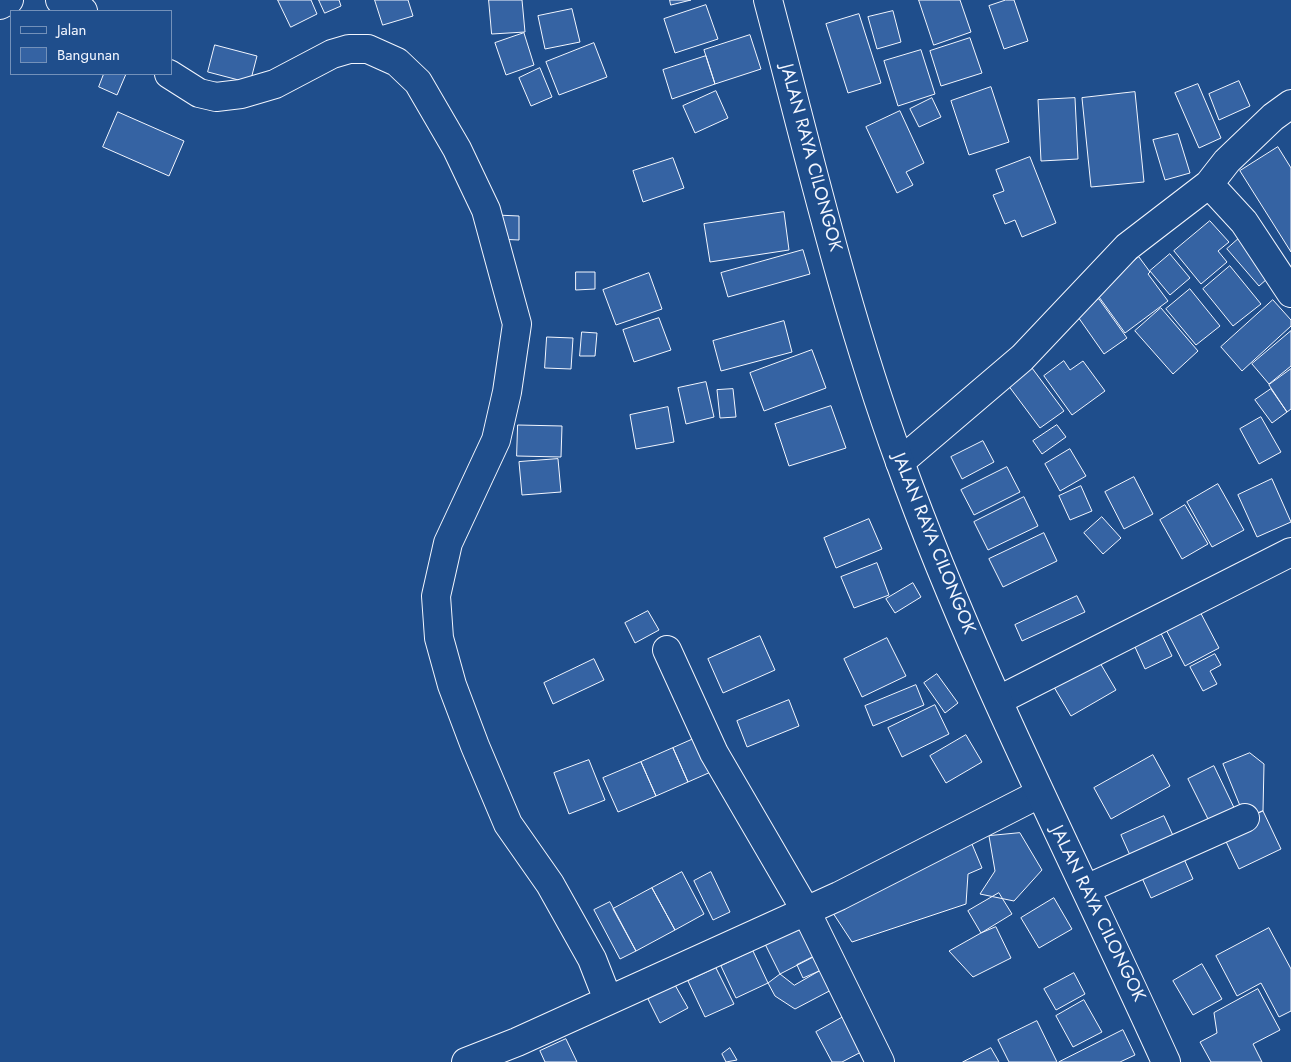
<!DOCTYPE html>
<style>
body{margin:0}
#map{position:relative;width:1291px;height:1062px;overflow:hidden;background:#1f4e8c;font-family:Jost,sans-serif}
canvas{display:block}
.legend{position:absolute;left:10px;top:10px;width:162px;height:65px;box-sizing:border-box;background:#1f4e8c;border:1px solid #7391ba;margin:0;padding:6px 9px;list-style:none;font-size:15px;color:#f2f6ff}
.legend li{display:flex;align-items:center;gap:10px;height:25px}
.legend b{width:25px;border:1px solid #7391ba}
</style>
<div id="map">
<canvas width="1291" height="1062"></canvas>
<ul class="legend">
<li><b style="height:6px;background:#1f4e8c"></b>Jalan</li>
<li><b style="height:14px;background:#3563a3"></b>Bangunan</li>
</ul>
</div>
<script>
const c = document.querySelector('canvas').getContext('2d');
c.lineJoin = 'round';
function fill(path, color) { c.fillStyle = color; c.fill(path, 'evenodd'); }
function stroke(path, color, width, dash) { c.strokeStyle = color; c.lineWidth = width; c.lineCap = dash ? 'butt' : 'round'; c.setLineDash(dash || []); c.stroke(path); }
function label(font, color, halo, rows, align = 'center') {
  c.font = font + ' Jost,sans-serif'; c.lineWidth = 4; c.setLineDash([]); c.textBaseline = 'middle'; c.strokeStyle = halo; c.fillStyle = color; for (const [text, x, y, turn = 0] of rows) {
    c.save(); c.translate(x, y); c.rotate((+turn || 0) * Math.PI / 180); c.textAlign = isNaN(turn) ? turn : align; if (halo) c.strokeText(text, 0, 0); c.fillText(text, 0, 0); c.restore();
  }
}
const building = new Path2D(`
 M278 0H311L317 14 291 27Z
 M319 0H339L341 6 325 13Z
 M375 0H408L413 16 383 25Z
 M489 0H522L525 32 492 34Z
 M670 0H691L671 5Z
 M919 0H960L971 32 934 45Z
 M1006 0H1014L1028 41 1004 49 989 6Z
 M706 5 718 39 675 53 664 19Z
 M572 9 580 42 545 49 538 16Z
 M893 11 901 42 877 49 868 17Z
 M859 14 881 83 848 93 826 24Z
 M524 33 534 65 506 75 495 43Z
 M750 35 761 69 715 84 704 50Z
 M970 38 982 73 941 86 930 51Z
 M594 43 607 77 559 95 546 62Z
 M215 45 257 56 250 83 208 72Z
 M921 50 935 94 898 106 884 61Z
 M706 56 715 84 672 99 663 70Z
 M540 68 552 97 531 106 519 78Z
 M104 74H126L117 95 99 87Z
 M1239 81 1250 106 1219 120 1209 94Z
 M1198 84 1221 138 1199 148 1175 93Z
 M991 87 1009 142 969 155 951 101Z
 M716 91 728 118 695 133 683 106Z
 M1135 92 1144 182 1091 187 1082 98Z
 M932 98 941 117 919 127 910 109Z
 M1075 98 1078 159 1041 161 1038 100Z
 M900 111 924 163 906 172 913 185 897 193 866 127Z
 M118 112 184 141 169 176 103 147Z
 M1178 134 1190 173 1165 180 1153 140Z
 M1278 147 1291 168V252L1240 171Z
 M1030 157 1056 223 1022 237 1015 220 1005 224 993 195 1004 191 996 170Z
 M673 158 684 188 643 202 633 171Z
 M784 212 789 250 710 262 704 224Z
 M496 215 519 216V240L496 239Z
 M1210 221 1229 242 1218 251 1227 262 1201 284 1174 251Z
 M1244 234 1276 271 1259 286 1227 249Z
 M803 250 810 274 728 297 721 273Z
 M1170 254 1190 278 1170 295 1150 271Z
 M1139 257 1150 272 1148 274 1168 301 1125 333 1094 290Z
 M1230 266 1261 304 1233 326 1203 289Z
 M576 272H595V289L576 290Z
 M649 273 662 309 616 325 603 290Z
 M1190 289 1220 326 1196 345 1166 309Z
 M1099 299 1127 338 1104 354 1076 314Z
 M1273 300 1291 320V326L1242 371 1221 347Z
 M1161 308 1198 351 1173 374 1135 331Z
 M659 318 671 350 634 362 623 330Z
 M784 321 792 352 721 371 713 341Z
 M1291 331V366L1269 384 1252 364Z
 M582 332 597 333 595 356H580Z
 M547 337 573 338 571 369 545 368Z
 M812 350 826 388 764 411 750 373Z
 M1064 361 1070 370 1083 361 1105 391 1072 415 1044 376Z
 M1029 364 1064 411 1040 428 1005 381Z
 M1291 369V409L1287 412 1269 385Z
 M706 382 714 417 686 424 678 388Z
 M733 389 736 417 720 418 717 390Z
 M1271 389 1287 412 1272 423 1255 400Z
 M831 406 846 448 789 466 775 424Z
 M668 407 674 442 636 449 630 415Z
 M1261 417 1281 452 1259 464 1240 429Z
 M518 425 562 426 561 457 517 456Z
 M1057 425 1066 437 1042 454 1033 441Z
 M983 441 994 462 962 479 951 457Z
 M1070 449 1086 476 1060 491 1045 464Z
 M558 459 561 492 522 495 519 462Z
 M1007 467 1020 492 974 515 961 490Z
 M1134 477 1153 514 1124 529 1105 492Z
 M1272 479 1291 522 1257 537 1238 495Z
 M1218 484 1244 530 1212 547 1187 502Z
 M1081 486 1092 511 1070 520 1059 496Z
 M1024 497 1038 526 988 550 974 522Z
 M1185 505 1208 544 1182 559 1160 520Z
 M1102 517 1121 538 1103 554 1084 533Z
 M869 519 882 549 836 568 824 538Z
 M1044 533 1057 561 1003 587 989 559Z
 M877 563 889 595 854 608 841 577Z
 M913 583 921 597 895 613 886 599Z
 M1077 596 1085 612 1022 641 1015 625Z
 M1196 604 1219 648 1185 666 1162 622Z
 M648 611 659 630 635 643 625 623Z
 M1156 623 1172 656 1145 669 1130 636Z
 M760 636 775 670 723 693 708 659Z
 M887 638 906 676 862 697 844 659Z
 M1215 654 1221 665 1210 671 1217 684 1203 691 1190 667Z
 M1096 656 1116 690 1071 716 1051 682Z
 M594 659 604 680 553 704 544 683Z
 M937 674 958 703 945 713 924 683Z
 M916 685 924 705 873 726 865 706Z
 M789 700 799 726 747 747 737 721Z
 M935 705 949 734 902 757 888 728Z
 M966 735 982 762 946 783 930 756Z
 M698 737 713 771 688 782 673 748Z
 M673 748 688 782 656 796 641 762Z
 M1250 753 1264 764 1263 811 1245 818 1223 764Z
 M1153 755 1170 786 1111 819 1094 788Z
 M589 760 605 800 569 814 554 773Z
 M641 762 656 796 618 812 603 778Z
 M1214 766 1238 816 1213 829 1188 779Z
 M1263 811 1281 849 1239 869 1221 831Z
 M1164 816 1176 842 1133 862 1121 835Z
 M1020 833 1042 870 1014 901 980 894 995 871 989 836Z
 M969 837 982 868 968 874 966 904 852 942 831 910Z
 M1180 850 1193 879 1151 898 1138 869Z
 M682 872 704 914 675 930 652 888Z
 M711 872 730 912 713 920 694 881Z
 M652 888 675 930 636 951 613 909Z
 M999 893 1012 914 981 933 968 911Z
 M1054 898 1072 929 1039 948 1021 918Z
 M610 902 636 951 620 959 594 910Z
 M804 920 821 953 780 974 763 940Z
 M996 927 1011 958 973 977 949 951 981 933Z
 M1269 928 1291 969V1011L1279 1017 1261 983 1237 996 1216 956Z
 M753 951 768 983 736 998 721 966Z
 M821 953 833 965 803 978 797 965Z
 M1202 964 1222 999 1193 1015 1173 981Z
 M716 968 734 1004 705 1017 688 981Z
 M825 968 835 988 795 1009 775 996 768 983 780 974 794 985Z
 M1074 973 1085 994 1056 1010 1044 989Z
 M675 985 688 1008 660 1023 648 999Z
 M1258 989 1280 1030 1253 1044 1262 1062H1211L1200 1042 1217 1033 1214 1013Z
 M1084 1000 1102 1032 1073 1047 1056 1016Z
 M845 1016 863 1051 842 1062H832L816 1032Z
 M1037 1021 1057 1062H1009L998 1040Z
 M1123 1030 1135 1055 1120 1062H1059Z
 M566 1039 577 1062H545L540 1051Z
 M730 1048 737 1060 726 1062 722 1054Z
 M991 1048 999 1062H963Z`);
const minor = new Path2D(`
 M60 0 83 11
 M0 5 9 0
 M169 74 199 93 216 97 241 94 275 84 332 54 349 49H368L397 62 418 82 457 149 486 210 517 324 507 392 496 440 448 543 436 596 439 638 452 685 475 746 508 824 550 884 592 959 608 1000
 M1209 184 1244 222 1291 293
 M900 462 1022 358 1127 247 1209 184 1227 161 1273 117 1291 104
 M667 650 714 753 806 911 880 1062
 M999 700 1291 552
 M1086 889 1245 818
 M466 1062 517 1042 839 896 1039 794`);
const highway = new Path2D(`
 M768 0C809 155 845 311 900 462 974 668 1076 863 1166 1062`);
const streetNames = [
 ["JALAN RAYA CILONGOK",810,158,75],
 ["JALAN RAYA CILONGOK",933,544,68],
 ["JALAN RAYA CILONGOK",1097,914,64]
];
fill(building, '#3563a3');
stroke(building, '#f2f6ff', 1);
stroke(minor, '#f2f6ff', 30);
stroke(highway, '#f2f6ff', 30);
stroke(minor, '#1f4e8c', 28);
stroke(highway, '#1f4e8c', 28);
label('18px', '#f2f6ff', '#1f4e8c', streetNames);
</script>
